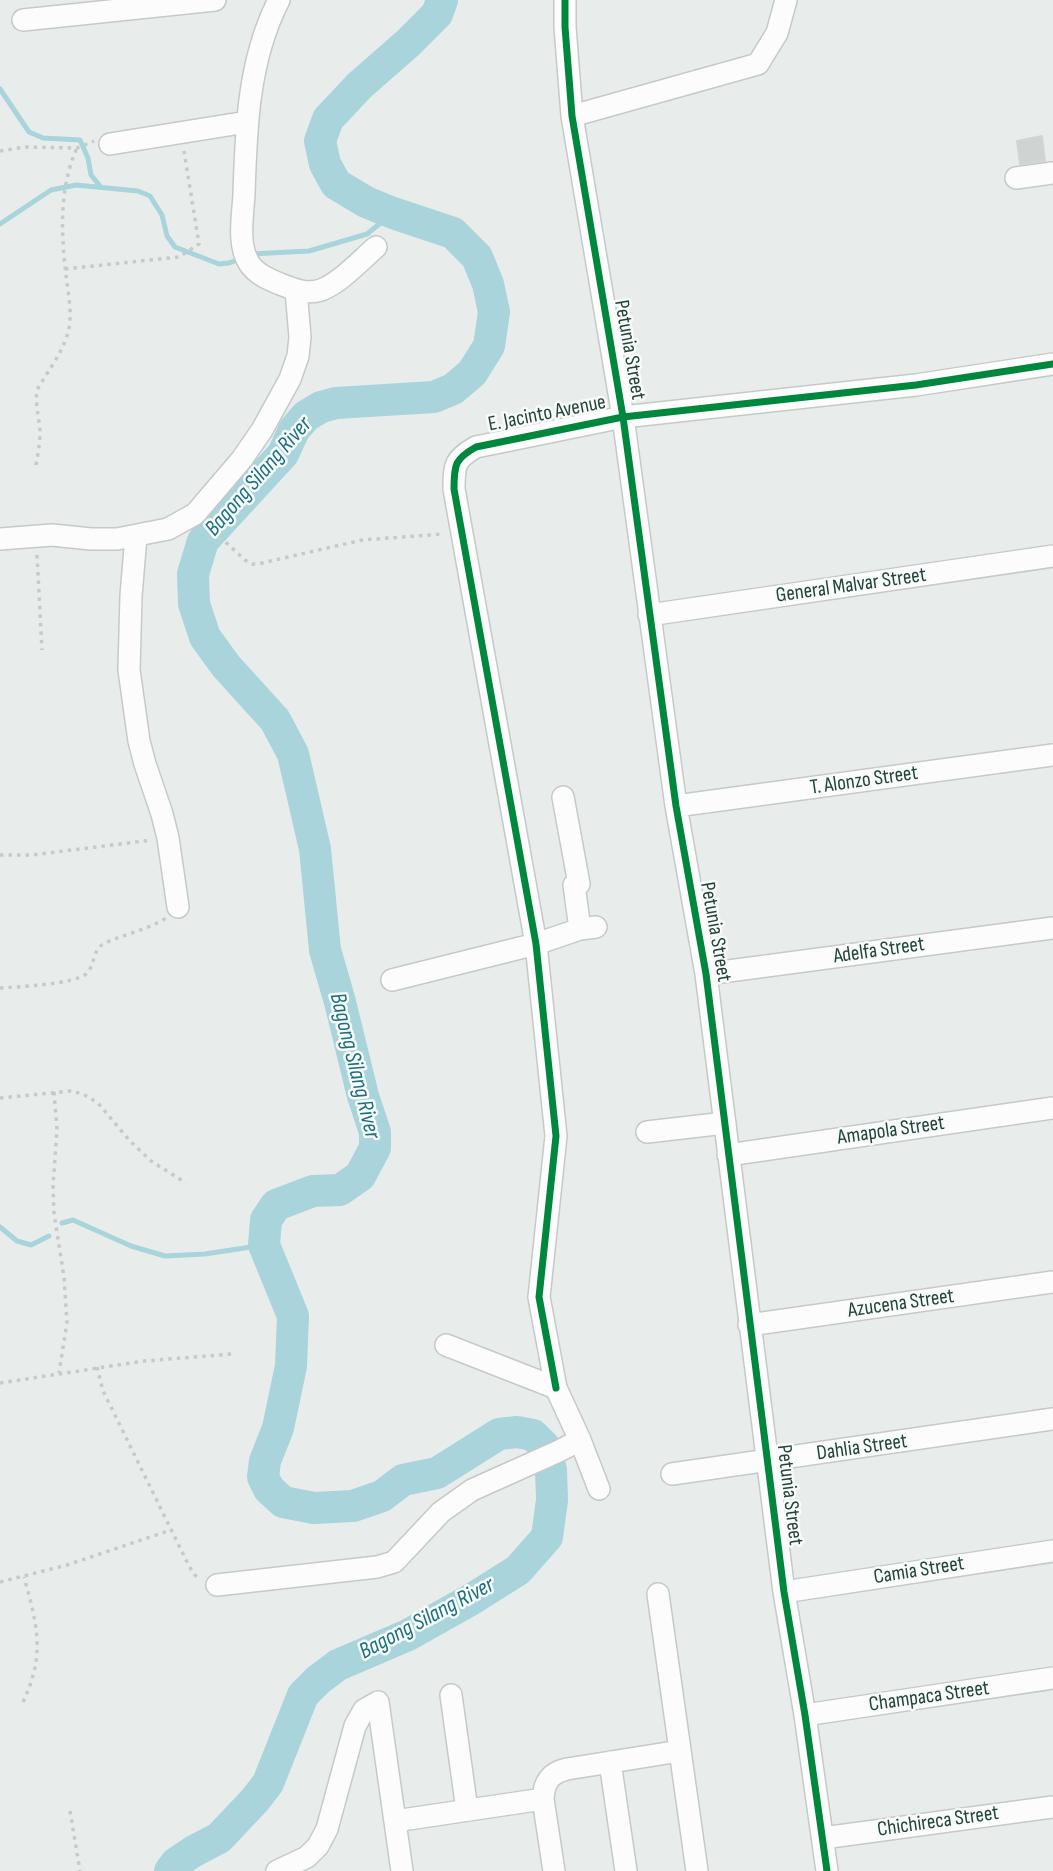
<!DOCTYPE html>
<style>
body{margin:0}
canvas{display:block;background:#e8edeb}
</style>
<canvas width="1053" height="1871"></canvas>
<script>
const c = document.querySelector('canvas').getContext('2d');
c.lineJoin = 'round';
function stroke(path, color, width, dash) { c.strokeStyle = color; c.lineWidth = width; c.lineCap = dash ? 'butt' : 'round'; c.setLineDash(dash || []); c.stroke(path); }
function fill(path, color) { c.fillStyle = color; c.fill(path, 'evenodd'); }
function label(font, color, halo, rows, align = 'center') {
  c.font = font + ' "Sofia Sans Condensed",sans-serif'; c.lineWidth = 5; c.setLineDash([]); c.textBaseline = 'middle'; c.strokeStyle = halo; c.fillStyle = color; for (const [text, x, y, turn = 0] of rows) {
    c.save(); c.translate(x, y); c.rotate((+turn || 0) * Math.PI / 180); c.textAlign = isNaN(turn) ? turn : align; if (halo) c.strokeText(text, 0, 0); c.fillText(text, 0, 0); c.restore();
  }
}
const stream = new Path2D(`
 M0 89 29 132 43 138 80 140 88 158 91 175 100 186
 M0 224 51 190 76 185 138 191 150 196 162 215 167 236 175 247 219 264 229 263 242 258
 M251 254 309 251 367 234 393 213
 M62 1223 73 1220 131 1246 165 1256 205 1254 264 1245
 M0 1227 17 1241 31 1245 49 1236`);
const river = new Path2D(`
 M170 1871 176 1863 194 1851 219 1838 255 1800 268 1783 303 1695 318 1680 338 1665 408 1635 472 1599 518 1570 547 1537 552 1500 551 1470 545 1447 533 1435 517 1432 499 1434 437 1473 403 1480 382 1496 353 1506 314 1508 283 1502 269 1489 263 1477 265 1461 278 1428 291 1366 293 1316 264 1245 266 1220 276 1205 313 1191 340 1190 360 1176 375 1148V1132L363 1096 340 1002 325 950 315 849 293 754 275 720 226 666 205 637 194 604 193 574 203 541 283 454 294 430 306 416 321 407 336 403 434 397 453 389 472 373 489 346 494 312 488 284 477 257 453 233 393 213 366 202 336 184 325 164 320 141 328 119 359 86 408 43 437 14 442 0`);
const building = new Path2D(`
 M1042 136 1045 161 1020 164 1017 141Z`);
const path = new Path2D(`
 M0 151 25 147 77 148 94 141
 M65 269 179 257 199 244 184 151
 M36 465C38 454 40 443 40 431 39 417 35 404 37 390 48 370 64 352 69 328 72 311 68 292 66 275 61 232 59 188 77 148
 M207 525 245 560 252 564H258L362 540 444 534
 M37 555 42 650
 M0 855H32L152 840
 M0 988C17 987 75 984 86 974 96 965 91 950 105 943 125 934 147 930 166 918
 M54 1092 57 1129 53 1186 54 1213 64 1277 67 1322 59 1373
 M0 1098 71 1091 83 1094 98 1103 129 1140 151 1161 186 1183
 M97 1367 103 1391 110 1405 187 1562 193 1573 199 1579
 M0 1383 144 1361 232 1354
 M0 1582 67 1565 171 1530
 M23 1702C27 1693 31 1684 33 1675 43 1642 33 1610 24 1577
 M70 1811 80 1871`);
const minor = new Path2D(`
 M279 0C248 60 246 129 244 194 243 215 237 244 249 263 256 274 268 279 280 284 293 289 307 295 321 290 340 283 361 260 376 247
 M565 0V27L572 116 623 417 676 806 706 974 784 1592 805 1715 827 1871
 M23 20 215 0
 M572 116 758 64 777 33 786 0
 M110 144 247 122
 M1016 178 1053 173
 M136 536 131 596 129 670 139 741 145 764 162 814 168 838 178 907
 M0 539 52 535 91 539H117L168 529 195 514 242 459 262 430 290 379 298 356 300 337 296 290
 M649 615 1053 556
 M563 797 579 884 574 885 580 929
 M676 806 1053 755
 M706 974 1053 928
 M392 980 536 944 580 929 596 927
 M647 1132 725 1123
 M728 1155 1053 1108
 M749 1325 1053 1282
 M446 1345 556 1388 580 1440 599 1489
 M556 1388 539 1297 556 1136 536 944 454 489C454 464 455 459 476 447L623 417 916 385 1053 364
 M672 1474 1053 1419
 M217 1585 377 1567 394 1562 441 1512 472 1490 559 1451 580 1440
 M784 1592 1053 1551
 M658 1594 697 1871
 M451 1695 467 1810
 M805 1715 1053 1678
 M610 1762 626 1871
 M395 1821 543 1799
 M823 1838 1053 1807
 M277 1871 307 1857 318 1846 327 1829 355 1726 364 1710 378 1702 402 1871
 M554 1871 543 1799C544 1782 550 1773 567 1769L680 1751`);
const cycleway = new Path2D(`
 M565 0V27L572 116 623 417 676 806 706 974 784 1592 805 1715 827 1871
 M556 1388 539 1297 556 1136 536 944 454 489C454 464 455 459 476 447L623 417 916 385 1053 364`);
const streetNames = [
 ["Petunia Street",629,350,80],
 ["E. Jacinto Avenue",547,414,-11],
 ["General Malvar Street",851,586,-8],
 ["T. Alonzo Street",864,781,-8],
 ["Petunia Street",715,932,80],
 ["Adelfa Street",879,951,-8],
 ["Amapola Street",891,1131,-8],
 ["Azucena Street",901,1304,-8],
 ["Dahlia Street",862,1448,-8],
 ["Petunia Street",789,1495,83],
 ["Camia Street",919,1571,-9],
 ["Champaca Street",929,1697,-8],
 ["Chichireca Street",938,1822,-8]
];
const waterNames = [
 ["Bagong Silang River",259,477,-49],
 ["Bagong Silang River",354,1066,76],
 ["Bagong Silang River",427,1619,-28]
];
stroke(stream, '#a9d4db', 5);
stroke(river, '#a9d4db', 32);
fill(building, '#cfd4d2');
stroke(building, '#d1d6d4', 2);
stroke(minor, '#c5cac8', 24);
stroke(path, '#c3ccca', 3.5, [3.5, 5]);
stroke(minor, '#fcfcfc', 21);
stroke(cycleway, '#00873e', 7);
label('21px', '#24423a', '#f7fbf9', streetNames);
label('italic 23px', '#1c6f80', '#f7fbf9', waterNames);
</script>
